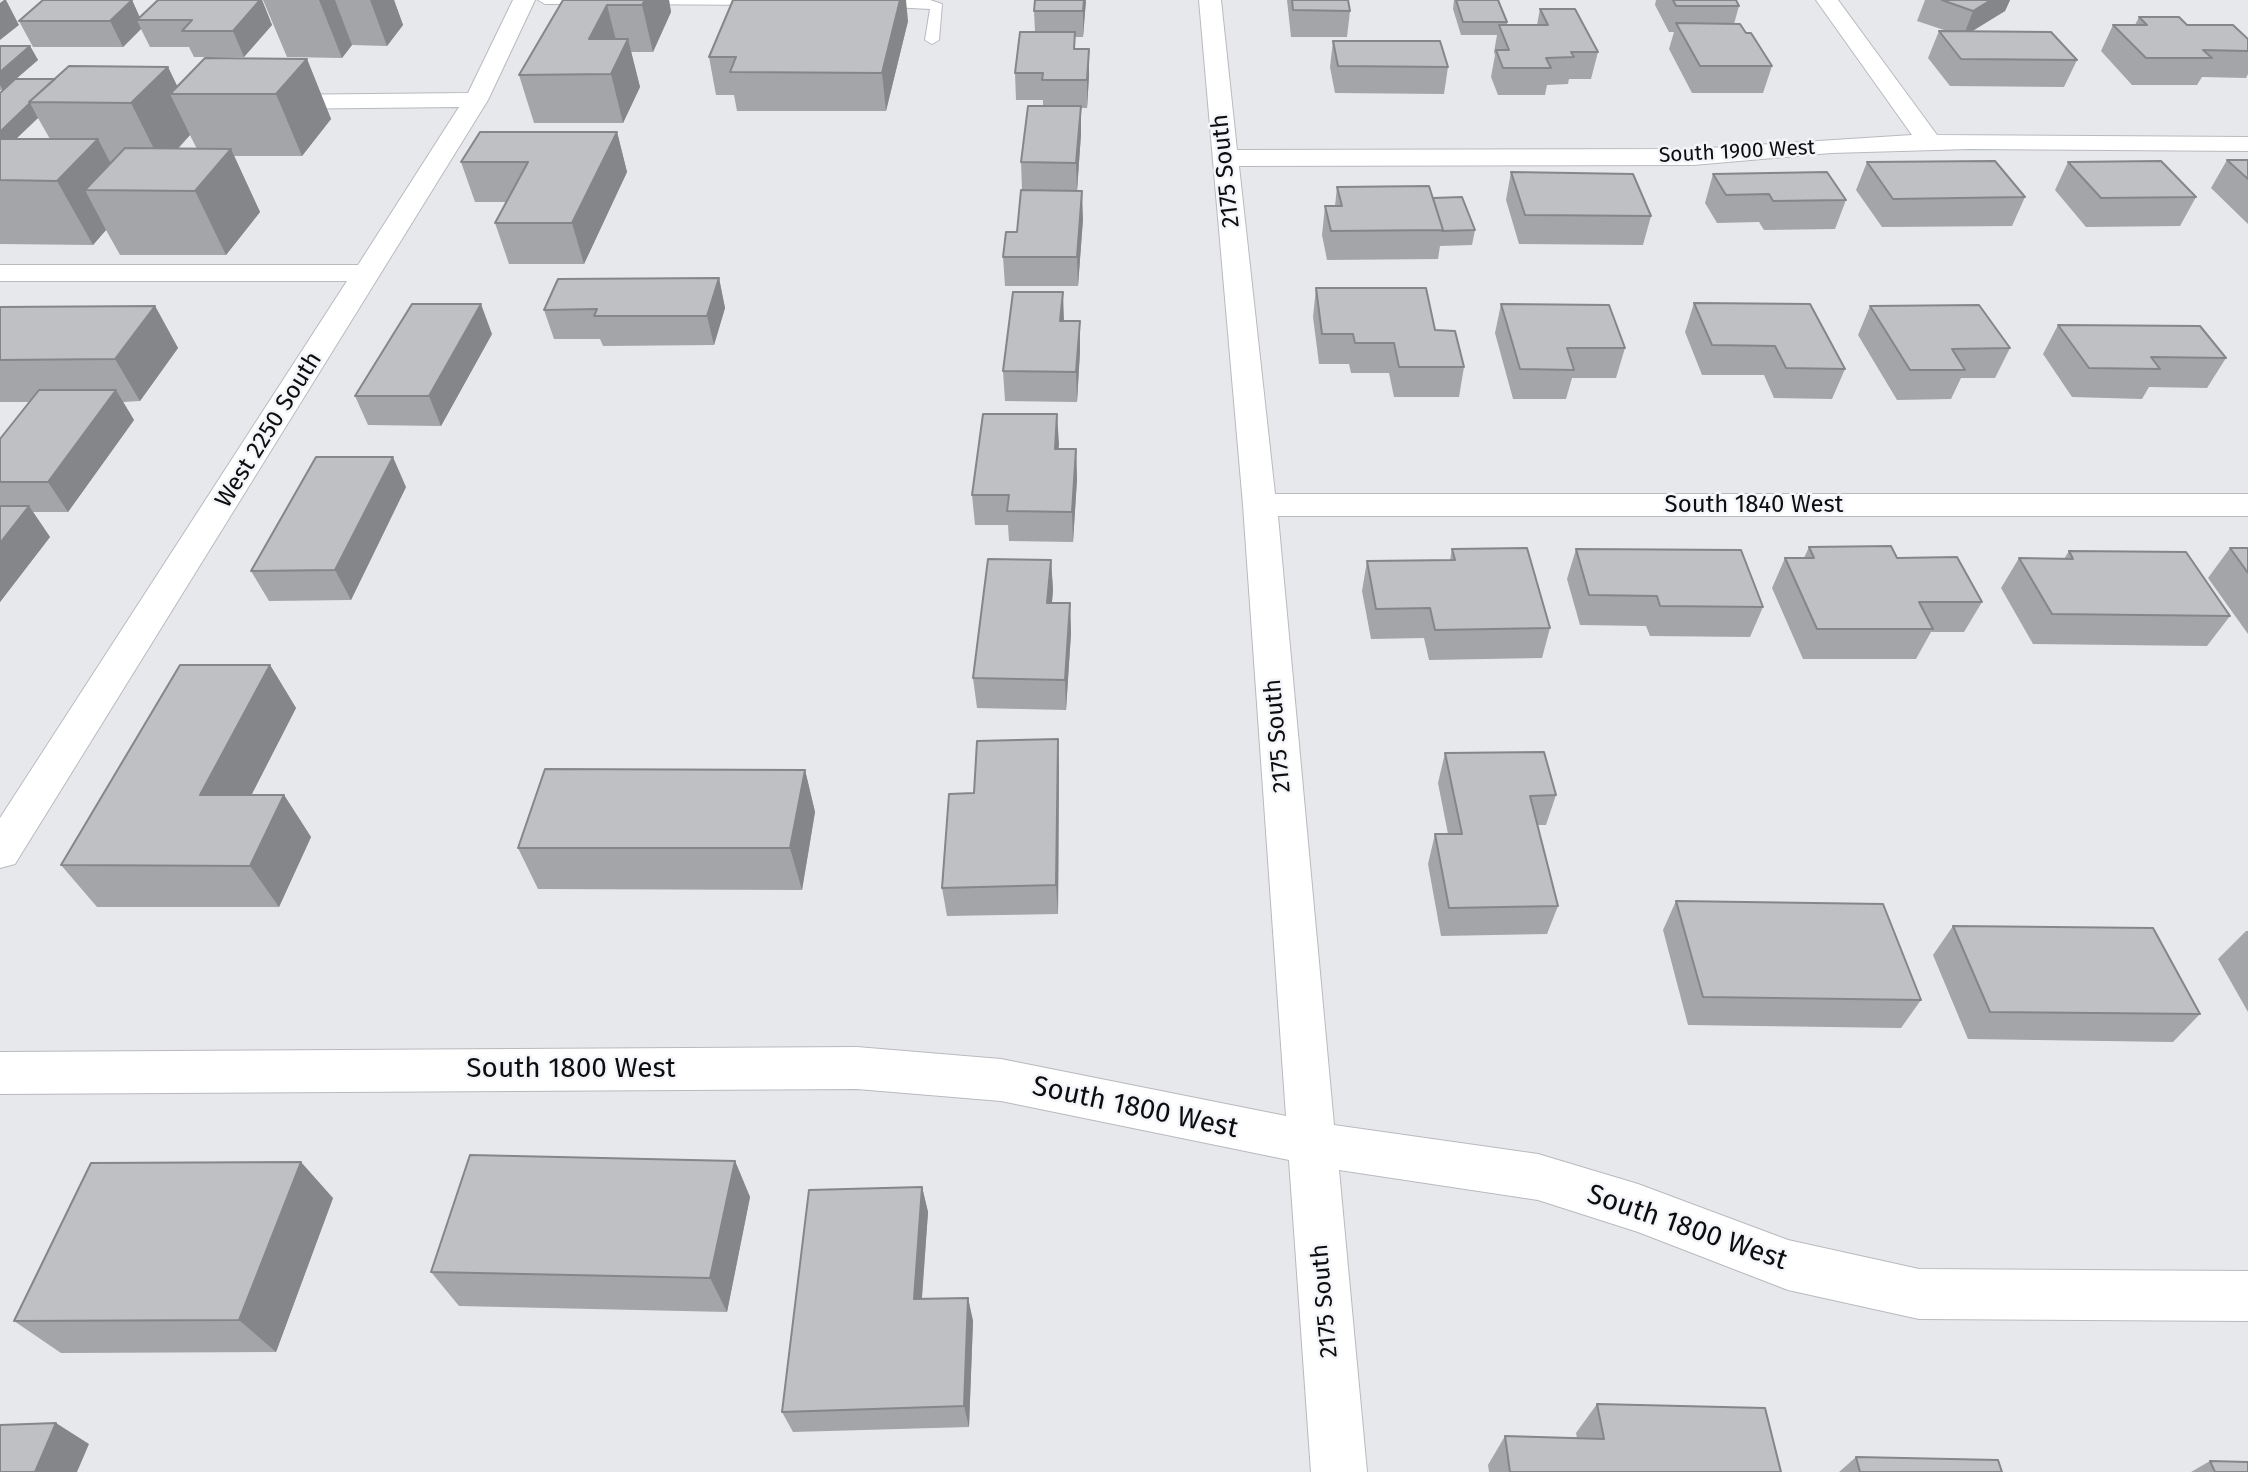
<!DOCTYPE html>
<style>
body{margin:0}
canvas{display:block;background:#e6e8ec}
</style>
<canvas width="2248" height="1472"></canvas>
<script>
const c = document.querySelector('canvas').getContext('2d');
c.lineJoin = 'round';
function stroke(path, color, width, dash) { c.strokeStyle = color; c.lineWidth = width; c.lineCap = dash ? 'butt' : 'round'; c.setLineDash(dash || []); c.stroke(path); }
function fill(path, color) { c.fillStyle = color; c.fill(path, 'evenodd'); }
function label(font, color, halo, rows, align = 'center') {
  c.font = font + ' "Fira Sans",sans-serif'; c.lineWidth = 5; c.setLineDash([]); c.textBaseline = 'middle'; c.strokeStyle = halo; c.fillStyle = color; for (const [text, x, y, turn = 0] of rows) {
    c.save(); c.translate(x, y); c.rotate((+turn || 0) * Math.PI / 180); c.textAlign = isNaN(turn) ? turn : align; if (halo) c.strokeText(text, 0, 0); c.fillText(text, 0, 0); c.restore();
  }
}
const service = new Path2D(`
 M538 0H600L593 4H545Z
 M609 0H772L773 1 766 5 616 4Z
 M868 0H930L942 4 939 40 932 44 925 40 930 9 873 6 868 5Z`);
const minor = new Path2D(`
 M513 0H535L488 100 15 864 0 868V818L347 281H0V265H358L459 107 272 109 264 107 260 102 264 97 272 95 468 93Z
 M1199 0H1221L1237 150 1693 149 1912 135 1816 0H1838L1937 135 2248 137V151L1970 149 1831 153 1693 165 1239 166 1275 494H2248V516H1278L1334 1125 1538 1154 1638 1184 1788 1240 1919 1269 2248 1271V1321L1919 1319 1788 1290 1638 1232 1538 1200 1339 1170 1367 1472H1311L1289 1160 1001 1101 857 1089 0 1094V1052L857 1047 1001 1059 1286 1116 1243 505Z`);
const wall = new Path2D(`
 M132 0 140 18 158 0H262L272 25 244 57H194L189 47H150L141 29 123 47H33L19 21Z
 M263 0H394L403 25 387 46 352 45 342 58 287 57Z
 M563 0H669L671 12 653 52H631L640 87 623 123H534L519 75Z
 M1035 0H1086L1083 37H1075V49H1089V76L1087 108H1081V134L1077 191 1022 190 1021 162 1043 106V100H1016L1015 73 1035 32 1034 11Z
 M1287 0H1348L1350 11 1347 37H1291Z
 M1454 0H1498L1507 22V25H1537L1540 9 1598 52 1591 79H1569L1568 84 1547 85 1545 95H1498L1491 77 1495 55 1494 52 1497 35H1461L1453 9Z
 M1656 0H1736L1739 6 1734 24 1746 33 1772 66 1763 93H1692L1669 49 1674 32H1669L1655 5Z
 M1925 0H2010L2005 11 1971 31 2077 60 2064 87 1950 86 1928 58 1939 31H1947L1917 21Z
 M2139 17 2187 25 2248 39V74L2246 78 2202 77 2197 85H2132L2101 51 2113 25H2135Z
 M908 21 886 111H737L734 95H716L709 57Z
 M1333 41 1448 67 1444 94 1335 93 1330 67Z
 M0 46H30L38 60 16 79H55L168 67 177 86 307 59 331 119 302 156H234L260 212 226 255H120L106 230 93 245 0 244V93L3 90H0ZM38 118 50 139H16ZM190 135 197 149H178Z
 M617 132 627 172 584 264H509L495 223 506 202H475L461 162Z
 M2227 160H2248V224L2211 188Z
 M1867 162 2025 197 2012 226 1882 227 1856 190Z
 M2068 162 2196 197 2180 226 2086 227 2055 190Z
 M1511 172 1651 216 1643 245 1519 244 1506 200Z
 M1713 174 1846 200 1835 229 1764 230 1759 222 1717 223 1705 203Z
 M1337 187 1433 198 1475 230 1472 245 1440 246 1438 259 1327 260 1322 235 1325 206H1335Z
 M1083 219 1078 286H1005L1003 257 1017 232Z
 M719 278 725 308 714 345 603 346 600 339H554L544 310Z
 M1316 288 1435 330 1464 367 1459 397H1394L1389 373H1351L1349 364H1319L1313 317Z
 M1694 303 1845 369 1832 399 1774 398 1764 375H1702L1685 332Z
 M1501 304 1625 348 1616 378H1572L1566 399H1513L1495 333Z
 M155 306 178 348 140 401 123 402 134 420 68 512H33L50 537 0 602V439L30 402H0V307Z
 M1870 306 2010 348 1995 378H1961L1951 399 1897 400 1858 335Z
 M1064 321 1080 351 1077 402 1005 401 1003 371Z
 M2058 325 2226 358 2207 388 2149 387 2142 399 2072 397 2043 354Z
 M492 334 441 426 368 425 355 396Z
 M1059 444 1058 449H1076L1077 479 1073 542 1009 541 1008 525H975L972 495Z
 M406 487 351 600 269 601 251 571Z
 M1809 547 1897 558 1982 602 1964 632H1931L1916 659H1803L1772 588 1785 558H1804Z
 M2230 548H2248V634L2208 578Z
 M1452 549 1550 628 1542 658 1429 660 1424 638 1371 639 1362 591 1367 561 1450 560Z
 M1576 549 1763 607 1750 637 1650 636 1646 626 1580 625 1567 579Z
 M2069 551 2230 616 2207 646 2033 644 2001 588 2019 558 2064 559Z
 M1051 560 1053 590 1052 603H1070L1071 633 1066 710 977 708 973 678Z
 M270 665 296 708 251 795H284L311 837 279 907H97L61 865Z
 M1058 739 1059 769 1058 914 947 916 942 888 974 793Z
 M1445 753 1556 795 1546 825H1537L1558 906 1547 934 1441 936 1428 864 1435 834H1448L1438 783Z
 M805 770 815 812 802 890 538 889 518 848Z
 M1676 901 1921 1000 1901 1028 1688 1025 1663 930Z
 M1953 926 2200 1014 2173 1042 1968 1039 1933 955Z
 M2246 931H2248V1012L2218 959Z
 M735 1161 750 1197 727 1312 459 1306 431 1272Z
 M922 1187 928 1212 922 1299 968 1298 973 1321 969 1427 793 1432 782 1412Z
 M333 1198 276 1352 61 1353 14 1321Z
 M1597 1404 1781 1472H1489L1488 1465 1505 1436 1577 1438 1576 1433Z
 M1856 1457 2002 1472H1839Z
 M2210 1461 2248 1472H2191Z`);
const shadedWall = new Path2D(`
 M4 0H6L19 25 0 40V3Z
 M132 0 141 20H137L141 29 123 47 110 21Z
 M260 0H262L272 25 244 57 233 31Z
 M319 0H335L352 45 342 58Z
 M370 0H394L403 25 387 46Z
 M645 0H669L671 12 653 52 642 5Z
 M900 0H906L908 21 886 111 882 73Z
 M1084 0H1086L1083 37V11Z
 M1991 0H2010L2005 11 1963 37 1973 11Z
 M607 5 619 52 589 39Z
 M628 39 640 87 623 123 611 74Z
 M30 46 38 60 3 90 0 85V72Z
 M1089 49V76L1087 108V80Z
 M307 59 331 119 302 156 276 94Z
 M168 67 181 94H170L190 135 162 165 131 103Z
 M30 103 38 118 0 154V132Z
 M1081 106V134L1077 191 1076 163Z
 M617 132 627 172 584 264 572 223Z
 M98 139 125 191 85 190 106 230 93 245 57 181Z
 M231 149 260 212 226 255 195 191Z
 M1082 191 1083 219 1078 286 1077 257Z
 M719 278 725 308 714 345 707 316Z
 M1063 292 1064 321H1060Z
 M481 304 492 334 441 426 429 396Z
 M155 306 178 348 140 401 115 359Z
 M1080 321V351L1077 402 1076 372Z
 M116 390 134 420 68 512 48 482Z
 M1057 414 1059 444 1056 479 1055 449Z
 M1076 449 1077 479 1073 542 1072 512Z
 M393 457 406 487 351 600 335 570Z
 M29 506 50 537 0 602V543Z
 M1051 560 1053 590 1049 633 1047 603Z
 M1070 603 1071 633 1066 710 1065 680Z
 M270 665 296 708 230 837 200 795Z
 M1058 739 1059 769 1058 914 1056 885Z
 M805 770 815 812 802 890 790 848Z
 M284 795 311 837 279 907 250 866Z
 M735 1161 750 1197 727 1312 710 1278Z
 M301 1162 333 1198 276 1352 239 1320Z
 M922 1187 928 1212 920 1322 914 1299Z
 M968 1298 973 1321 969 1427 964 1406Z
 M56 1423 89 1444 77 1472H35Z`);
const building = new Path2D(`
 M43 0H132L110 21H19Z
 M158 0H260L233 31H182L192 20H137Z
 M563 0H645L642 5H607L589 39H628L611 74 519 75Z
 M733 0H900L882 73 730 72 736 57H709Z
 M1035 0H1084L1083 11H1034Z
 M1292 0H1348L1350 11 1293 10Z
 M1456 0H1498L1507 22H1463Z
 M1673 0H1736L1739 6H1676Z
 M1942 0H1991L1973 11Z
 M1540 9H1575L1598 52H1571L1574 57 1546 58 1551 68H1503L1496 50H1509L1499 25H1548Z
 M2139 17H2179L2187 25H2233L2248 39V51L2203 50 2212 58H2146L2113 25H2147Z
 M1676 23 1740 24 1746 33H1751L1772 66H1700Z
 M1939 31 2051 32 2077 60 1961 59Z
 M1020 32H1075L1074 49H1089L1087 80H1042L1043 73H1015Z
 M1333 41H1440L1448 67 1338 66Z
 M0 46H30L0 72Z
 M205 58 307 59 276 94H170Z
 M69 66 168 67 131 103 29 102Z
 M15 79H55L29 102 30 103 0 132V93Z
 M1028 106H1081L1076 163 1021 162Z
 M480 132H617L572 223H495L528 162H461Z
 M0 139H98L57 181 0 180Z
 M125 148 231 149 195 191 85 190Z
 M2227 160H2248V179Z
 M1995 161 2025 197 1893 199 1867 162Z
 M2161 161 2196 197 2101 198 2068 162Z
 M1511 172 1633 174 1651 216 1525 215Z
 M1827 172 1846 200 1773 201 1769 194 1726 195 1713 174Z
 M1429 186 1443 230 1331 231 1325 206H1342L1337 187Z
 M1021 190 1082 191 1077 257H1003L1006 232H1017Z
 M1462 197 1475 230 1442 231 1443 230 1433 198Z
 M719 278 707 316H594L597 309 544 310 558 279Z
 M1316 288H1426L1435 330 1455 331 1464 367H1399L1394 343H1355L1353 334H1322Z
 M1013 292H1063L1060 321H1080L1076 372 1003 371Z
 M1694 303 1810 304 1845 369 1786 368 1775 346 1712 345Z
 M412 304H481L429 396H355Z
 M1501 304 1609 305 1625 348H1567L1574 370 1520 369Z
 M1979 305 2010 348 1952 349 1965 370H1910L1870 306Z
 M155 306 115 359 0 360V307Z
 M2058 325 2200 326 2226 358 2151 357 2160 369 2089 368Z
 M39 390H116L48 482H0V439Z
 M983 414H1057L1055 449H1076L1072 512 1007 511 1009 495H972Z
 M316 457H393L335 570 251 571Z
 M0 506H29L0 543Z
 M1891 546 1897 558 1957 557 1982 602H1919L1933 629H1817L1785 558H1814L1809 547Z
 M1527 548 1550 628 1435 630 1430 608 1376 609 1367 561 1455 560 1452 549Z
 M2230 548H2248V573Z
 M1576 549 1741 550 1763 607 1660 606 1657 596 1589 595Z
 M2069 551 2186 552 2230 616 2052 614 2019 558 2073 559Z
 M988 559 1051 560 1047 603H1070L1065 680 973 678Z
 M180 665H270L200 795H284L250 866 61 865Z
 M1058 739 1056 885 942 888 949 794 974 793 977 741Z
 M1544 752 1556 795 1530 796 1558 906 1449 908 1435 834H1462L1445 753Z
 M545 769 805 770 790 848H518Z
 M1676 901 1883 904 1921 1000 1703 997Z
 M1953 926 2153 928 2200 1014 1990 1012Z
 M470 1155 735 1161 710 1278 431 1272Z
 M301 1162 239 1320 14 1321 91 1163Z
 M922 1187 914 1299 968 1298 964 1406 782 1412 809 1190Z
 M1597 1404 1765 1408 1781 1472H1510L1505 1436 1604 1439Z
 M56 1423 35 1472H0V1425Z
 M1856 1457 1998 1460 2002 1472H1860Z
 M2210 1461 2248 1462V1472H2215Z`);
const farStreetnames = [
 ["South 1900 West",1737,152,-3]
];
const streetNames = [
 ["2175 South",1226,171,-96],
 ["West 2250 South",269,430,-58],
 ["South 1840 West",1754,505],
 ["2175 South",1278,736,-95],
 ["2175 South",1325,1301,-95]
];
const nearStreetnames = [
 ["South 1800 West",571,1069],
 ["South 1800 West",1135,1108,12],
 ["South 1800 West",1687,1228,19]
];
stroke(service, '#b8babe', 2);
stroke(minor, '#b8babe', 2);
fill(service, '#fff');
fill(minor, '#fff');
fill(wall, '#a3a5a9');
fill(shadedWall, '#858689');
fill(building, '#bec0c4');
stroke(building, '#858689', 2);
label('21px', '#0c0d0e', '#f4f5f9', farStreetnames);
label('24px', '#0c0d0e', '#f4f5f9', streetNames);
label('28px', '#0c0d0e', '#f4f5f9', nearStreetnames);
</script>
